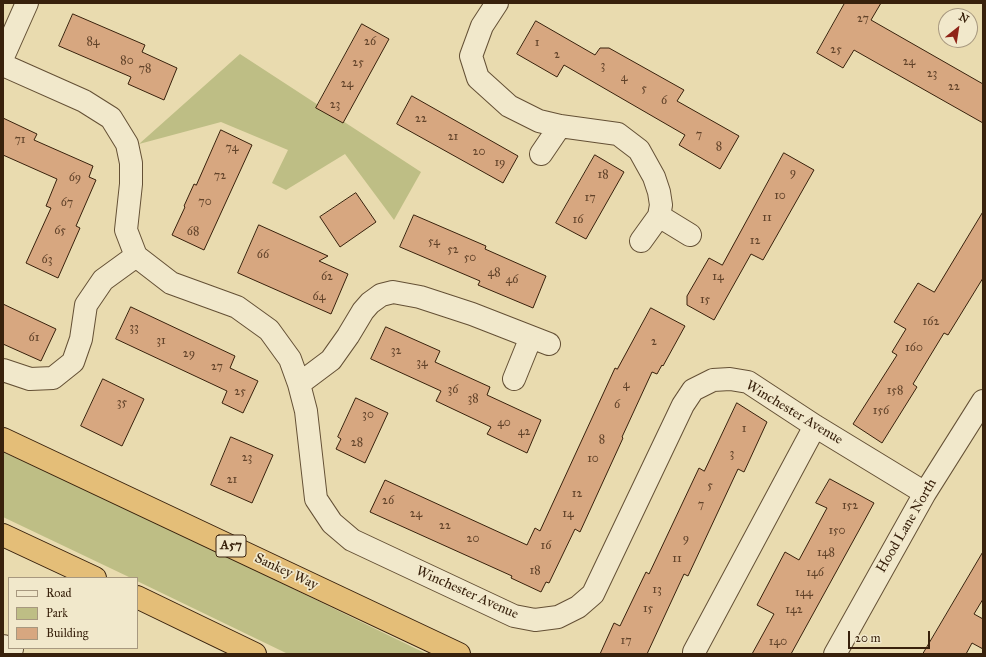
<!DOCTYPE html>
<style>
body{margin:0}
#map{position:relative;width:986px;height:657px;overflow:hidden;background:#e9dbaf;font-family:"IM FELL Great Primer",serif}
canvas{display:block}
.frame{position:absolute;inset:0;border:4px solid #38210c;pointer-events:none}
.legend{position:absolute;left:8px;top:577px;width:130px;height:72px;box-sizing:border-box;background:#f1e8cb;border:1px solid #a7987f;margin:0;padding:5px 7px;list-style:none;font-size:12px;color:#38210c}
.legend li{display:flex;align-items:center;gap:8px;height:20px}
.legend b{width:20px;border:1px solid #a7987f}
.north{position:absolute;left:938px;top:8px;width:40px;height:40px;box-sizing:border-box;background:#f1e8cb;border:1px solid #a7987f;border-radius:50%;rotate:30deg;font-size:11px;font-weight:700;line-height:16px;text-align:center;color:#38210c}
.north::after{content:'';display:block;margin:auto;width:14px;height:18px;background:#8f2418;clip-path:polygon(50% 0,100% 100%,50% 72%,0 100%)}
.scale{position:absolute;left:848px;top:631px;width:82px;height:18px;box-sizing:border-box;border:2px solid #38210c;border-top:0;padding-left:5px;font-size:12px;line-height:14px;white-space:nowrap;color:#38210c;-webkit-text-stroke:3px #f1e8cb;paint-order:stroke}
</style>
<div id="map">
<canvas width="986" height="657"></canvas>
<div class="frame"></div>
<ul class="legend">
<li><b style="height:5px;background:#f1e8cb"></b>Road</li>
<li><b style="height:11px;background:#bebe85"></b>Park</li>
<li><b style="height:11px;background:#d7a780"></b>Building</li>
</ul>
<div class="north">N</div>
<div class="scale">20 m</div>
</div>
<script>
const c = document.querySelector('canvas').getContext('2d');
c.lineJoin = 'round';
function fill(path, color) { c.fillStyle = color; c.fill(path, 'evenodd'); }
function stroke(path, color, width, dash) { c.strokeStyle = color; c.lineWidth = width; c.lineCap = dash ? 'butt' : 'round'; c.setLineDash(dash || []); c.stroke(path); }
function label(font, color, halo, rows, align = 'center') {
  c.font = font + ' "IM FELL Great Primer",serif'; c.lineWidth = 3.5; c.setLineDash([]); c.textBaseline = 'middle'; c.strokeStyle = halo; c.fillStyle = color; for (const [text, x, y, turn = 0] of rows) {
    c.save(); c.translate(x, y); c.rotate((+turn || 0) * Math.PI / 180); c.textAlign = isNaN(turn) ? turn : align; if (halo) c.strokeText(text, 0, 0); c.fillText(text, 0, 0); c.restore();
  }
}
const green = new Path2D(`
 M240 54 421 172 394 220 345 154 286 190 272 183 288 150 221 122 139 144Z
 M3 452 158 523 427 654H288L137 581V578H131L3 517Z`);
const building = new Path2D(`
 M845 3H881L871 20 983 84V123L854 50 843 68 817 53Z
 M73 14 145 45 142 52 177 68 164 100 128 84 131 77 59 46Z
 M536 21 595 55 600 48H609L684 90 677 101 739 136 720 169 679 145 685 135 564 65 557 77 517 54Z
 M362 24 389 39 343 123 316 108Z
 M412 96 518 156 503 183 397 124Z
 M3 118 37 134 34 140 93 166 89 177 96 180 76 226 80 228 58 278 26 263 51 208 46 206 57 179 3 155Z
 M221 130 252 145 204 250 172 235 185 207 184 206 194 184 196 185Z
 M784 153 814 170 763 260 751 254 714 320 687 305V296L709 258 722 265Z
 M595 155 624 172 586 239 556 223Z
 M356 193 376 222 340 247 320 217Z
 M983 212V278L948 335 944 333 913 384 917 387 882 443 853 424 897 355 892 352 906 329 894 322 918 283 934 292Z
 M414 215 486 246 485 249 546 276 533 308 478 285 480 281 400 247Z
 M259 225 328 256 319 261 348 274 331 314 238 273Z
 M3 304 56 329 41 361 3 344Z
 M131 307 235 356 230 368 258 381 243 413 222 403 227 391 116 339Z
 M651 308 685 326 663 366 662 365 657 374 652 372 622 437 623 438 580 532 575 529 549 583 546 582 541 592 511 578 512 576 370 512 385 480 527 545 535 528 540 531 615 368 617 369Z
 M386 327 440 351 435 362 490 387 487 395 541 420 527 453 487 434 491 427 436 401 441 391 371 359Z
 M103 379 144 399 122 446 81 426Z
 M356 398 388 413 365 463 336 449 341 439 338 437Z
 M737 403 767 422 744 472 738 469 688 576 684 574 647 654H600L614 623 620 626 646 572 649 574 699 468 704 471Z
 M231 437 273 455 252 503 211 485Z
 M830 479 874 503 791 654H752L774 614 757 605 785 552 799 560 827 508 816 503Z
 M983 552V599L974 614 983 619V649L972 643 966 654H923Z`);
const minor = new Path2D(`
 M497 3 482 26 471 56 478 78 509 106 539 121 560 126 618 134 639 150 654 177 659 192 661 205 659 216
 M3 57 27 3
 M3 65 84 101 111 118 127 144 131 163V184L126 230 136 256 171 283 237 307 269 330 290 359 299 384 306 411 316 499 332 523 352 540 514 616 535 620 558 617 578 607 593 594 683 405 693 390 713 380 730 379 748 382 815 426 925 493
 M541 154 560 126
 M641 241 659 216 690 235
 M3 370 30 379 53 378 73 362 81 339 86 305 103 280 136 256
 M514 379 531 337 549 344
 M299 384 331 360 348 336 363 311 370 303 381 295 393 292 420 297 472 314 531 337
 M3 646 12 649 10 654
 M694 652 815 426
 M835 654 925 493 983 401`);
const highway = new Path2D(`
 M3 439 459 654
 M3 535 95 578
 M137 597 255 654`);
const numberNames = [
 ["27",863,19],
 ["84",93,42],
 ["26",370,42],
 ["1",537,43],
 ["25",836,50],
 ["2",557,55],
 ["80",127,61],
 ["24",909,62],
 ["25",358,63],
 ["3",603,66],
 ["78",145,69],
 ["23",932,74],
 ["4",624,78],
 ["24",347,84],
 ["22",954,87],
 ["5",644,89],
 ["6",664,101],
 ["23",335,105],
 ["22",421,119],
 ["7",699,135],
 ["21",453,137],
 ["71",20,140],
 ["8",719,147],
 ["74",232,148],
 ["20",479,152],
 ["19",500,163],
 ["9",793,173],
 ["18",603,175],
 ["72",220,176],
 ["69",75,178],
 ["10",780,196],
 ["17",590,198],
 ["70",205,202],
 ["67",67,203],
 ["11",767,218],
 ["16",578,220],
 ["65",60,231],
 ["68",193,232],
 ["12",755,241],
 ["54",434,242],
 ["52",453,250],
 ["66",263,255],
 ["50",470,258],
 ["63",47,260],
 ["48",494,273],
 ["62",327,277],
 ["14",718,277],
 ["46",512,280],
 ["64",319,297],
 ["15",705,300],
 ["162",931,322],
 ["33",134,328],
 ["61",34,338],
 ["31",161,341],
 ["2",654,342],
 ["160",914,348],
 ["32",396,351],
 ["29",189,354],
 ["34",422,363],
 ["27",217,367],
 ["4",626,385],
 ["36",453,390],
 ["158",895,391],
 ["25",240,392],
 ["38",473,399],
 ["35",122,403],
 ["6",617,405],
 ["156",881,411],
 ["30",368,415],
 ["40",504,423],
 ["1",744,429],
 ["42",524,432],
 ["8",602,440],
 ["28",357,443],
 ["3",732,454],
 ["23",247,458],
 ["10",593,459],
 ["21",232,480],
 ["5",710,486],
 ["12",577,494],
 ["26",388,501],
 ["7",701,505],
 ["152",850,506],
 ["24",416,514],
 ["14",568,514],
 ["22",445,526],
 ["150",837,531],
 ["20",473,539],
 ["9",686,539],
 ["16",546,546],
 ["148",826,553],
 ["11",677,559],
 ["18",535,571],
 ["146",815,573],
 ["13",657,590],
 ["144",804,593],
 ["15",648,609],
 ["142",794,610],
 ["17",626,641],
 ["140",778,642]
];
const shields = [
 [231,546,30]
];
const shieldNames = [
 ["A57",231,546]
];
const streetNames = [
 ["Winchester Avenue",794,413,31],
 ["Hood Lane North",907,526,-60],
 ["Sankey Way",286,572,25],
 ["Winchester Avenue",467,593,24]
];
fill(green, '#bebe85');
fill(building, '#d7a780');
stroke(building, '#38210c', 1);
stroke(minor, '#645035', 24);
stroke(highway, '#38210c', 24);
stroke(minor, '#f1e8cb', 22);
stroke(highway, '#e4be78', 22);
label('12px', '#604229', null, numberNames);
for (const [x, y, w] of shields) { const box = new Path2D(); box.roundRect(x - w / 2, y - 11, w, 22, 3); c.fillStyle = '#f1e8cb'; c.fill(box); stroke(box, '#38210c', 1); }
label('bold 13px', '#38210c', null, shieldNames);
label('14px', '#38210c', '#f1e8cb', streetNames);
</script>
